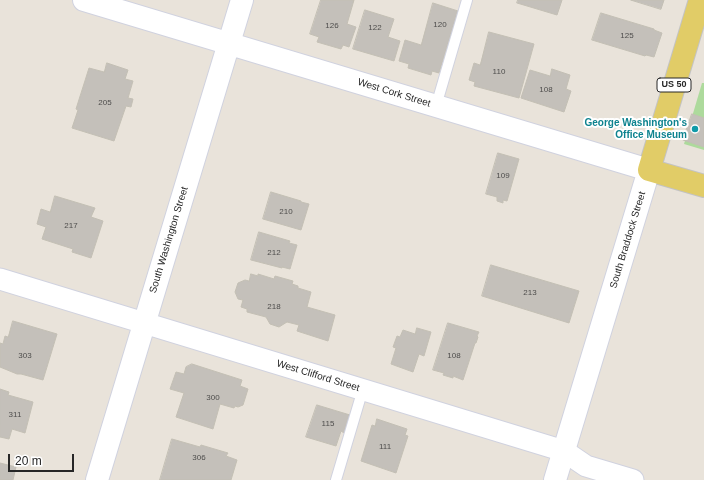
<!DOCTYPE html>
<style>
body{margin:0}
#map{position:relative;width:704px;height:480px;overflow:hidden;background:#e9e3da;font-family:Helvetica,sans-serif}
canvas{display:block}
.scale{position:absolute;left:8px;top:454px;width:66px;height:18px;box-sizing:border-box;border:2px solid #272727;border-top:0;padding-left:5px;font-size:12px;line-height:14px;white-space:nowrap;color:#272727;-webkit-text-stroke:3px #fff;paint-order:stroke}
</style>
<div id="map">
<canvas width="704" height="480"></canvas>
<div class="scale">20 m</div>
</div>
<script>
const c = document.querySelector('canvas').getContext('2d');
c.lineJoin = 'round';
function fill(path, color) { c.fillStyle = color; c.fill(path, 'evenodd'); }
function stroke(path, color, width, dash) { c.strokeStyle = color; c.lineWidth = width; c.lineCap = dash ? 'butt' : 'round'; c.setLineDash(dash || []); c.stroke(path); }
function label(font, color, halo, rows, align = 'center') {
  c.font = font + ' Helvetica,sans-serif'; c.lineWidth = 4; c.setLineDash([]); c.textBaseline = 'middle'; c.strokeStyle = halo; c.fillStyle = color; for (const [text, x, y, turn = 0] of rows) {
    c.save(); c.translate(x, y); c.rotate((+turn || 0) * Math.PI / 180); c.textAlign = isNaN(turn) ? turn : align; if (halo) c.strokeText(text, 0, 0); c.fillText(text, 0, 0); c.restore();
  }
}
const green = new Path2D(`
 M702 83H704V150L684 144Z`);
const building = new Path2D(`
 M321 0H354L347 24 356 27 349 47 343 45 341 49 317 42 319 37 310 34Z
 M518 0H562L557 15 517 3Z
 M631 0H664L661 9Z
 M433 3 458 11 439 73 432 71 431 75 408 68 409 64 399 61 405 40 421 45Z
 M365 10 394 19 388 37 400 41 394 61 353 49Z
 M601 13 654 29V30L662 33 654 57 646 55 645 56 592 40Z
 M489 32 534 44 519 98 474 86 475 82 469 80 474 63 480 65Z
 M107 63 128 70 125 79 133 81 128 98 133 99 131 107 126 106 114 141 72 128 78 110 76 109 89 68 104 72Z
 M552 69 570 75 566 89 571 91 564 112 521 98 530 70 550 76Z
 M692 114 704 118V147L683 140Z
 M498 153 519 159 507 201 503 200V203L497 201V197L486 194Z
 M271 192 301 201V202L309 204 301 230 263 219Z
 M55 196 95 208 91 217 103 221 91 258 72 252 73 249 42 239 46 227 37 224 41 209 50 212Z
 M259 232 290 241 289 243 297 245 290 269 282 267V268L251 260Z
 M491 265 579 291 569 323 482 296Z
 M251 274 258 276V274L274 279 275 276 293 281 292 284 298 286V288L311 292 307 307 335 315 328 341 297 331 299 325 287 322 279 327 270 324 266 317 247 312V309L241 307 243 300 238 299 235 292 238 283 245 280 249 281Z
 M13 321 57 334 43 380 21 374H17L0 367V343L3 344 5 336 8 337Z
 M448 323 479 332 477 336 478 337 476 343H475L463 380 453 376V378L443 375 444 373 433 370Z
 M417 328 431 332 424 356 419 354 413 372 391 364 396 348 393 347 397 336 400 337 403 330 415 334Z
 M192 364 242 380 240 386 248 389 243 405 238 407 235 406 234 408 220 404 213 429 176 417 184 393 170 389 176 372 184 374 186 367Z
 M0 389 9 392 8 395 33 402 25 433 12 429 9 439 0 437Z
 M317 405 350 415 344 433 341 431 336 446 306 437Z
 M377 419 407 429 405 435 408 436 396 473 361 461 372 425 375 426Z
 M172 439 200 447 201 445 228 453 226 456 237 460 231 480H160Z
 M0 463 16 467 13 480H0Z`);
const lane = new Path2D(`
 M436 106 467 0
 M336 480 363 389`);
const street = new Path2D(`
 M0 279 564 451 586 466 633 480`);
const secondary = new Path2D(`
 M84 0 649 170 555 480
 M97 480 242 0`);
const primary = new Path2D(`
 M700 0 649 170 704 186`);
const markers = [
 [695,129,4,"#0f9aa8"]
];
const numberNames = [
 ["120",440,25],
 ["126",332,26],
 ["122",375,28],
 ["125",627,36],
 ["110",499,72],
 ["108",546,90],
 ["205",105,103],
 ["109",503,176],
 ["210",286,212],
 ["217",71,226],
 ["212",274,253],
 ["213",530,293],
 ["218",274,307],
 ["303",25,356],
 ["108",454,356],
 ["300",213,398],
 ["311",15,415],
 ["115",328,424],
 ["111",385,447],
 ["306",199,458]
];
const shields = [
 [674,85,34]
];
const shieldNames = [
 ["US 50",674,85]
];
const streetNames = [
 ["West Cork Street",394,93,17],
 ["South Washington Street",169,240,-73],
 ["South Braddock Street",628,240,-73],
 ["West Clifford Street",318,376,17]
];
const cultureNames = [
 ["George Washington's",687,123],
 ["Office Museum",687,135]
];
fill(green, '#adda9c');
fill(building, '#c4c0ba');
stroke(building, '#c3bfb4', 1);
stroke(lane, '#d0d2df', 12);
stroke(street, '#d0d2df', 23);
stroke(secondary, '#d0d2df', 24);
stroke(primary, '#c3c3c3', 24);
stroke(lane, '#fff', 10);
stroke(street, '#fff', 21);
stroke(secondary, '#fff', 22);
stroke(primary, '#e1cc67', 22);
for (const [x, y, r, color] of markers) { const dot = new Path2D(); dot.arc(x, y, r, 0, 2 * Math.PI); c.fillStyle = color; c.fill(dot); stroke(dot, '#fff', 1.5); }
label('8px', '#4e4d4c', null, numberNames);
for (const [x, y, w] of shields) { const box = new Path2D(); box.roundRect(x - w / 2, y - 7, w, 14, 3); c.fillStyle = '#fff'; c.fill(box); stroke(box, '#272727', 1); }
label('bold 9px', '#272727', null, shieldNames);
label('10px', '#272727', '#fff', streetNames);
label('bold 10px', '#0d838f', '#fff', cultureNames, 'right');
</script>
